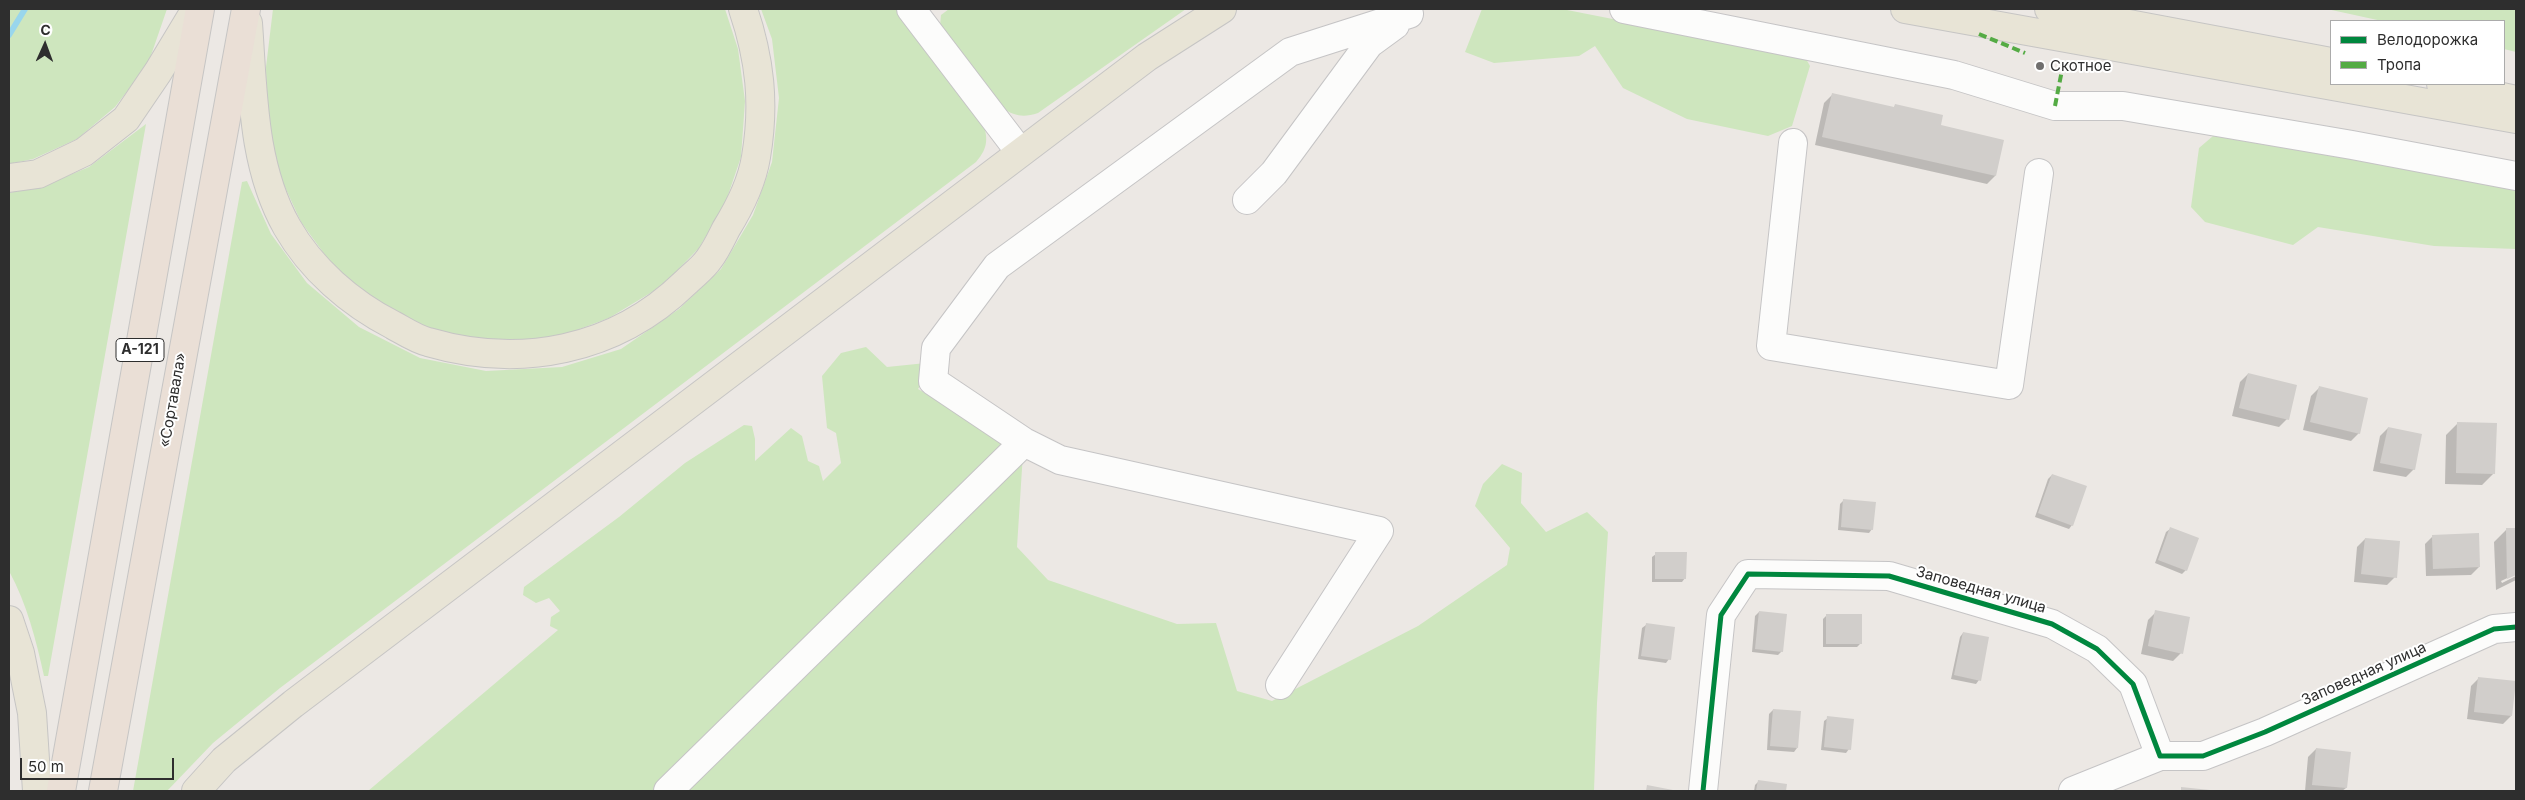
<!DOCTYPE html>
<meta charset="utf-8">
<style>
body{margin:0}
#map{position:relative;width:2525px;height:800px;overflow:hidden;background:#ece8e4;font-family:Inter,sans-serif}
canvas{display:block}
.frame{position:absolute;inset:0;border:10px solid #2e2e2e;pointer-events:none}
.legend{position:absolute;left:2330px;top:20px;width:175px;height:65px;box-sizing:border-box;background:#fff;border:1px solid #ababab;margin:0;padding:6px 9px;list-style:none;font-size:15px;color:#2e2e2e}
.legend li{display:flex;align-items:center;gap:10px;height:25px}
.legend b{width:25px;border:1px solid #ababab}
.north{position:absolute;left:20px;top:20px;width:50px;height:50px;-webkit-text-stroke:4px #fff;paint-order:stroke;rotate:2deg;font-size:14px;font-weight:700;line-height:20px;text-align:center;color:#2e2e2e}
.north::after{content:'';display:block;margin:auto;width:18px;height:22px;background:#2e2e2e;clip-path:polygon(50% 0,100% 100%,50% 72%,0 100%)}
.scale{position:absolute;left:20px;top:758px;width:154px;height:22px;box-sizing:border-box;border:2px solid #2e2e2e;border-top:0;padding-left:6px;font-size:15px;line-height:18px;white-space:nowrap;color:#2e2e2e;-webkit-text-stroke:4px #fff;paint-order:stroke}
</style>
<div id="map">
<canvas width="2525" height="800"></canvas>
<div class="frame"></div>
<ul class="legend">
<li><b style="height:6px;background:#00873e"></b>Велодорожка</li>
<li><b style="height:6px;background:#54ab44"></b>Тропа</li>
</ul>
<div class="north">С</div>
<div class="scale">50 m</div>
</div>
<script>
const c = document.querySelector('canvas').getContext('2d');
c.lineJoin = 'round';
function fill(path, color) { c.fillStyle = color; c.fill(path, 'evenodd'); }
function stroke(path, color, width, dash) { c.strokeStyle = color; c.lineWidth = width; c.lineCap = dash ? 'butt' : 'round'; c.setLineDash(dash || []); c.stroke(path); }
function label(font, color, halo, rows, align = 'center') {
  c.font = font + ' Inter,sans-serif'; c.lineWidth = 4; c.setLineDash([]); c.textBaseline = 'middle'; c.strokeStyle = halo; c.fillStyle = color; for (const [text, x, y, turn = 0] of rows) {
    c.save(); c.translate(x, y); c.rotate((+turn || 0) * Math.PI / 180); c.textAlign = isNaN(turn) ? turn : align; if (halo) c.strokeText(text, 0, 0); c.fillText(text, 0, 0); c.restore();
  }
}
const green = new Path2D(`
 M9 9H167L148 64 115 107 77 139 33 159 9 164Z
 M273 9H725L738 49 745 101 741 157 725 204 699 248 662 286 609 318 553 339 489 340 431 330 374 301 333 266 301 222 277 170 267 119 266 67Z
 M761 9H897L982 119C988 138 989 147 976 162L280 688 213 743 167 791H133L242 182 247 181 271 234 307 283 359 327 420 358 486 371 562 367 621 349 679 309 721 269 753 215 772 162 779 98 772 39Z
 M949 9H1186L1038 113C1023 118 1015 116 1002 108L940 26 941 15Z
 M1482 9H1562L1805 57 1810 66 1792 126 1768 136 1687 119 1623 88 1595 46 1579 56 1494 63 1465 52Z
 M2327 9H2516V52L2504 49V21H2382Z
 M146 124 48 676H44C36 640 27 604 9 571V193L43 186 89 167Z
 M2213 136 2516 187V249L2434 246 2318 227 2293 245 2205 222 2191 207 2199 148Z
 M866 347 887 367 926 363V376L918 389 930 396 942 390 1023 453 1017 547 1048 580 1177 624 1216 623 1237 691 1272 701 1418 626 1507 565 1510 548 1475 506 1483 484 1502 464 1522 473 1521 503 1546 532 1587 512 1608 532 1597 703 1594 791H368L558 630 550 626 551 617 560 611 549 598 536 603 523 595 524 587 619 517 685 463 744 425 752 426 755 439V461L791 428 802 436 808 461 819 466 823 481 841 463 836 433 827 428 822 376 841 353Z`);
const shadow = new Path2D(`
 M1832 95 1893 108 1896 105 1939 126 2003 141 1995 176 1987 184 1815 145 1824 103Z
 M2248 374 2287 419 2279 427 2232 416 2240 382Z
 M2319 388 2359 433 2351 441 2303 430 2311 396Z
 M2458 423 2494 473 2482 485 2445 484 2446 435Z
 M2388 428 2414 469 2406 477 2373 471 2380 436Z
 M2052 475 2072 525 2069 529 2035 517 2048 479Z
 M1844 500 1872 529 1869 533 1838 530 1840 504Z
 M2170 529 2186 570 2182 574 2155 563 2166 532Z
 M2506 530H2516V574L2501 581 2502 583 2516 576V580L2496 590 2494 542Z
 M2433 536 2479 567 2471 575 2426 576 2425 544Z
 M2365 539 2395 577 2387 585 2354 582 2357 547Z
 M1656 554 1685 578 1682 582H1652V557Z
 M1759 612 1782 651 1778 655 1752 652 1755 616Z
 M2156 612 2181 653 2173 661 2141 654 2148 620Z
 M1827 615 1860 644 1857 647H1823V619Z
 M1646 625 1669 659 1666 663 1638 659 1642 628Z
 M1963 633 1979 680 1976 684 1951 679 1960 637Z
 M2479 678 2511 716 2503 724 2467 719 2471 686Z
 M1773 710 1797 748 1794 752 1767 750 1769 714Z
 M1828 718 1849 749 1846 753 1821 750 1824 721Z
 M2316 749 2349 753 2346 788 2342 791H2305L2308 757Z
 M1759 781 1786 785 1785 791H1754L1755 785Z`);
const stream = new Path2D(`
 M9 35 25 9`);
const building = new Path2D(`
 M1832 93 1894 107 1895 104 1943 115 1941 125 2004 140 1996 176 1822 137Z
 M2248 373 2297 385 2289 420 2239 408Z
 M2319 386 2368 398 2360 434 2310 422Z
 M2457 422 2497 423 2495 474 2456 473Z
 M2388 427 2422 434 2415 470 2380 463Z
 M2052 474 2087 486 2073 526 2038 513Z
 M1843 499 1876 502 1873 530 1841 527Z
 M2170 527 2199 538 2187 571 2158 560Z
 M2506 528H2516V575L2507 579Z
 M2479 533 2480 567 2433 569 2432 535Z
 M2365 538 2400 541 2397 578 2361 574Z
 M1655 552H1687L1686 579H1655Z
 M2155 610 2190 617 2183 654 2148 646Z
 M1759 611 1787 614 1783 652 1755 649Z
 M1826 614H1862V644H1826Z
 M1646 623 1675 627 1671 660 1641 656Z
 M1963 632 1989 637 1981 681 1954 675Z
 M2478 677 2516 681 2512 716 2474 712Z
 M1773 709 1801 711 1798 748 1770 746Z
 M1827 716 1854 719 1851 750 1824 747Z
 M2316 748 2351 752 2347 788 2312 785Z
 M1758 780 1787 784 1786 791H1756Z
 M1647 785 1673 790V791H1646Z
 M2181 787 2210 790V791H2181Z`);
const minor = new Path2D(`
 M911 9 1020 152
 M1624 9 1954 75 2055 106H2123L2352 145 2516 176
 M1793 143 1771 346 2009 385 2039 173
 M1247 200 1274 173 1369 44 1395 25
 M1280 685 1379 531 1060 460 1024 442 933 381 936 348 997 266 1290 52 1409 14
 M668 791 1024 442
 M1703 791 1721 615 1748 574 1889 576 2052 624 2097 649 2133 684 2160 756H2203L2265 732 2494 629 2516 627
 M2073 791 2160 756`);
const major = new Path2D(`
 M1905 9 2516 119
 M2049 9 2331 62
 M248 23C253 91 252 165 287 227 311 269 350 303 393 325 404 331 416 339 428 342 520 369 615 351 685 283 693 275 703 268 709 259 716 250 721 239 726 229 739 208 752 182 756 157 765 104 760 59 743 9
 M2441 84 2516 100
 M9 178 38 174 84 152 126 119 158 72 196 9
 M9 620 20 653 32 713 37 791
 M196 791 224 760 293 704 1147 57 1222 9`);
const highway = new Path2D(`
 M61 791 200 9
 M103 791 246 9`);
const quiet = new Path2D(`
 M1979 34 2025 53
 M2055 106 2062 70 2061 59`);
const cycleway = new Path2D(`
 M1703 791 1721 615 1748 574 1889 576 2052 624 2097 649 2133 684 2160 756H2203L2265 732 2494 629 2516 627`);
const markers = [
 [2040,66,5,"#706f6e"]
];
const shields = [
 [140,350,48]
];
const shieldNames = [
 ["А-121",140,350]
];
const poiNames = [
 ["Скотное",2050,66]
];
const streetNames = [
 ["«Сортавала»",173,400,-80],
 ["Заповедная улица",1981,590,16],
 ["Заповедная улица",2364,674,-24]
];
fill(green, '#cee6be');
fill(shadow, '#0003');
stroke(stream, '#99d6ec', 6);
fill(building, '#d1cecb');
stroke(minor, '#c5c4c5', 30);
stroke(major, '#c6c5c4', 30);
stroke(highway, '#c6c5c4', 30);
stroke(minor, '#fcfcfb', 28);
stroke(major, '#e8e4d6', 28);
stroke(highway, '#eadfd6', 28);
stroke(quiet, '#54ab44', 4, [8, 4]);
stroke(cycleway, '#00873e', 5);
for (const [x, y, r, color] of markers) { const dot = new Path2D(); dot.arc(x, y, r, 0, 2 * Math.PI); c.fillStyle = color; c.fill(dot); stroke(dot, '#fff', 2); }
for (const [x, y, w] of shields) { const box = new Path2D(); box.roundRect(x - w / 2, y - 11.5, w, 23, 4); c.fillStyle = '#fff'; c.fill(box); stroke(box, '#2e2e2e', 1); }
label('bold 14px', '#2e2e2e', null, shieldNames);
label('15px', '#2e2e2e', '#fff', poiNames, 'left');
label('15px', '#2e2e2e', '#fff', streetNames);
</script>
